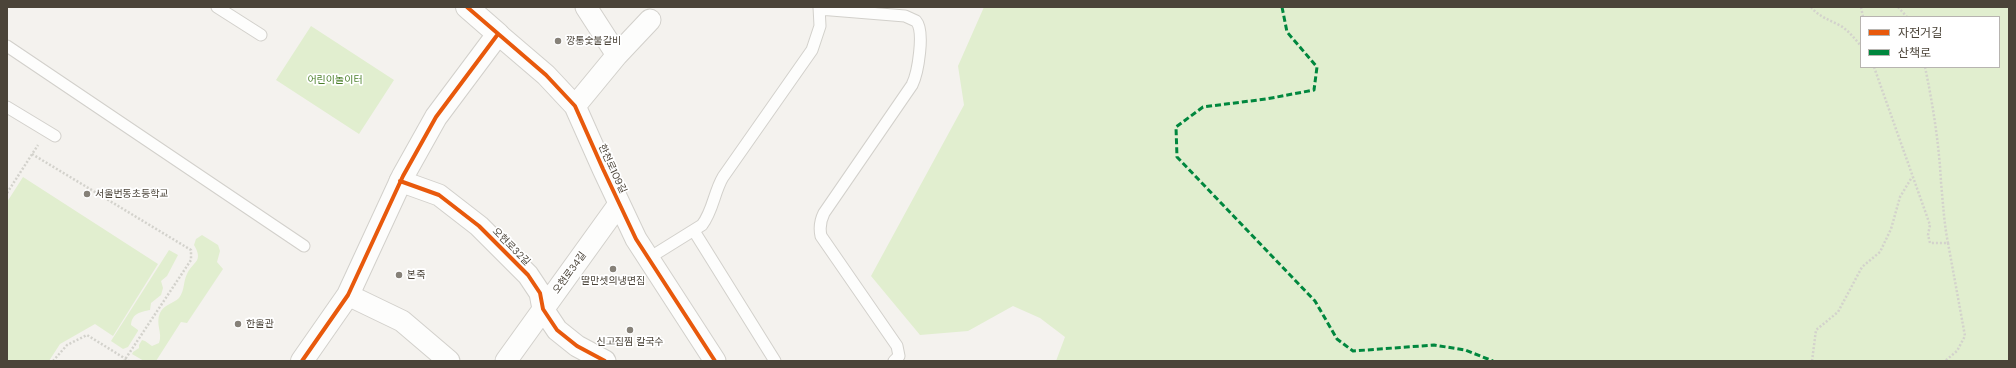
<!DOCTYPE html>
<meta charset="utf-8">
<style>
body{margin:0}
#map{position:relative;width:2016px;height:368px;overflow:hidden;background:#f4f2ee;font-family:"DM Sans","Noto Sans KR",sans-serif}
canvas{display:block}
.frame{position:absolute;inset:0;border:8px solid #4b4439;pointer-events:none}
.legend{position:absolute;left:1860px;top:16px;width:140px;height:52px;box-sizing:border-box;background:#fff;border:1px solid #b7b4b0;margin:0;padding:5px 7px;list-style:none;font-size:12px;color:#4b4439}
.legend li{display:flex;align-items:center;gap:8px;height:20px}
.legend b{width:20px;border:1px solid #b7b4b0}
</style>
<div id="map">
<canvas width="2016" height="368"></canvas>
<div class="frame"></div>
<ul class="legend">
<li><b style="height:5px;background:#e8590c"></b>자전거길</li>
<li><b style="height:5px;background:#00873e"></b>산책로</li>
</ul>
</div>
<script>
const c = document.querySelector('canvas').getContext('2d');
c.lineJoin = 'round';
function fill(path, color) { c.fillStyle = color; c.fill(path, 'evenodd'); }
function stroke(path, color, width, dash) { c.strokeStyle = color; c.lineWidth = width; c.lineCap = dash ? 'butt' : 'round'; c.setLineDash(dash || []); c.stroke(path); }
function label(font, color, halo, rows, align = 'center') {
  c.font = font + ' "DM Sans","Noto Sans KR",sans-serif'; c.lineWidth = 3.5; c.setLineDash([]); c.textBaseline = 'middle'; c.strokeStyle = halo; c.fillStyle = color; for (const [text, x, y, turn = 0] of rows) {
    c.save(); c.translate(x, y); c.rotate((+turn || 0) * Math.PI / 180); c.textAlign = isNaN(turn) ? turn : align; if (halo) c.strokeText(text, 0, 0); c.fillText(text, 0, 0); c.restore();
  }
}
const green = new Path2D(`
 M984 7H2009V361H1056L1065 337 1040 318 1013 306 968 331 920 335 871 276 964 105 958 66ZM1861 17H1999V67H1861Z
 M311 26 394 80 359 134 276 80Z
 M23 177 158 264 113 336 95 324 60 344 49 361H7V202Z
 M202 235 218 245 220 251 217 262 223 269 187 323 181 322 156 361H144L132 354 133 352 139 348V345L142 340 145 341 152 346 159 343C163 333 155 324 160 313 164 304 173 304 179 298 185 290 183 282 187 274 193 261 204 262 194 245L196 239Z
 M169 250 178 255 167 276 161 281 163 288 161 295 151 303 150 310C141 312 132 313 131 325L138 330V331L128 347 123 349 111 341Z`);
const path = new Path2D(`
 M1811 7C1819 17 1830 20 1841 26 1849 31 1855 39 1861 46
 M1861 7 1863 17
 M1898 7 1907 17
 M1874 67 1930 225 1928 235 1930 243H1948L1965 336 1957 351 1945 361
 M1925 67C1933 105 1939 144 1941 182 1943 203 1944 223 1948 243
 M32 154 191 250V260L124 361
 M7 193 38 145
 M53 361 67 345 87 335 129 361
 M1812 361 1816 330 1838 312 1862 267 1880 252 1891 229 1900 197 1912 177`);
const service = new Path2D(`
 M217 7 261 35
 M819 9 905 16 916 21C925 31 918 73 912 85L824 213C820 221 819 227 821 236L897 346 899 356 894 361
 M7 46 304 246
 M7 107 55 136
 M694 231 775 361
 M649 258 702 225C713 211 714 192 723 177L812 50 820 26 819 7`);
const minor = new Path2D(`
 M586 7 617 55
 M498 34 546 75 575 106 603 169 636 239 715 361
 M575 106 617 55 650 20
 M400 181 439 195 479 226 528 275 540 293 543 309 557 330 577 346 605 361
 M348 295 402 321 449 361
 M506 361 619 204`);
const tertiary = new Path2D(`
 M302 361 348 295 403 176 436 117 498 34 467 7`);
const quiet = new Path2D(`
 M1282 7 1287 32 1317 67 1314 90 1266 99 1203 107 1176 127 1177 157 1315 301 1337 339 1353 351 1434 345 1465 350 1493 361`);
const cycleway = new Path2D(`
 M467 7 546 75 575 106 603 169 636 239 715 361
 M400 181 439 195 479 226 528 275 540 293 543 309 557 330 577 346 605 361
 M302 361 348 295 403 176 436 117 498 34`);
const markers = [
 [558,41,4,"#868178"],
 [87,194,4,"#868178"],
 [613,269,4,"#868178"],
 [399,275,4,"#868178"],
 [238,324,4,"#868178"],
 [630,330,4,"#868178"]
];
const poiNames = [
 ["깡통숯불갈비",566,41],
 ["서울번동초등학교",95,194],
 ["본죽",407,275],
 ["딸만셋의냉면집",613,281,"center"],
 ["한울관",246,324],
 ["신고집찜 칼국수",630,342,"center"]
];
const parkNames = [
 ["어린이놀이터",335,80]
];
const streetNames = [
 ["한천로109길",612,169,65],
 ["오현로32길",511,247,45],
 ["오현로34길",570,273,-54]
];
fill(green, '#e1eecf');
stroke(service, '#d2d0cb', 13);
stroke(minor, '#d2d0cb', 23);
stroke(tertiary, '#d2d0cb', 24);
stroke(path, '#d3d2cc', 2.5, [2, 2]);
stroke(service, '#fdfdfc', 11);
stroke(minor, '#fdfdfc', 21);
stroke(tertiary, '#fdfdfc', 22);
stroke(quiet, '#00873e', 3, [6, 3]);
stroke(cycleway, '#e8590c', 4);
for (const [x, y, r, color] of markers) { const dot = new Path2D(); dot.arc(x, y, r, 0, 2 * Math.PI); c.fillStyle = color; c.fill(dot); stroke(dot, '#fff', 1.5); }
label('10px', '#4b4439', '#fff', poiNames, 'left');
label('10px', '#4a7f2a', '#fff', parkNames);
label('10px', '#4b4439', '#fff', streetNames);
</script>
